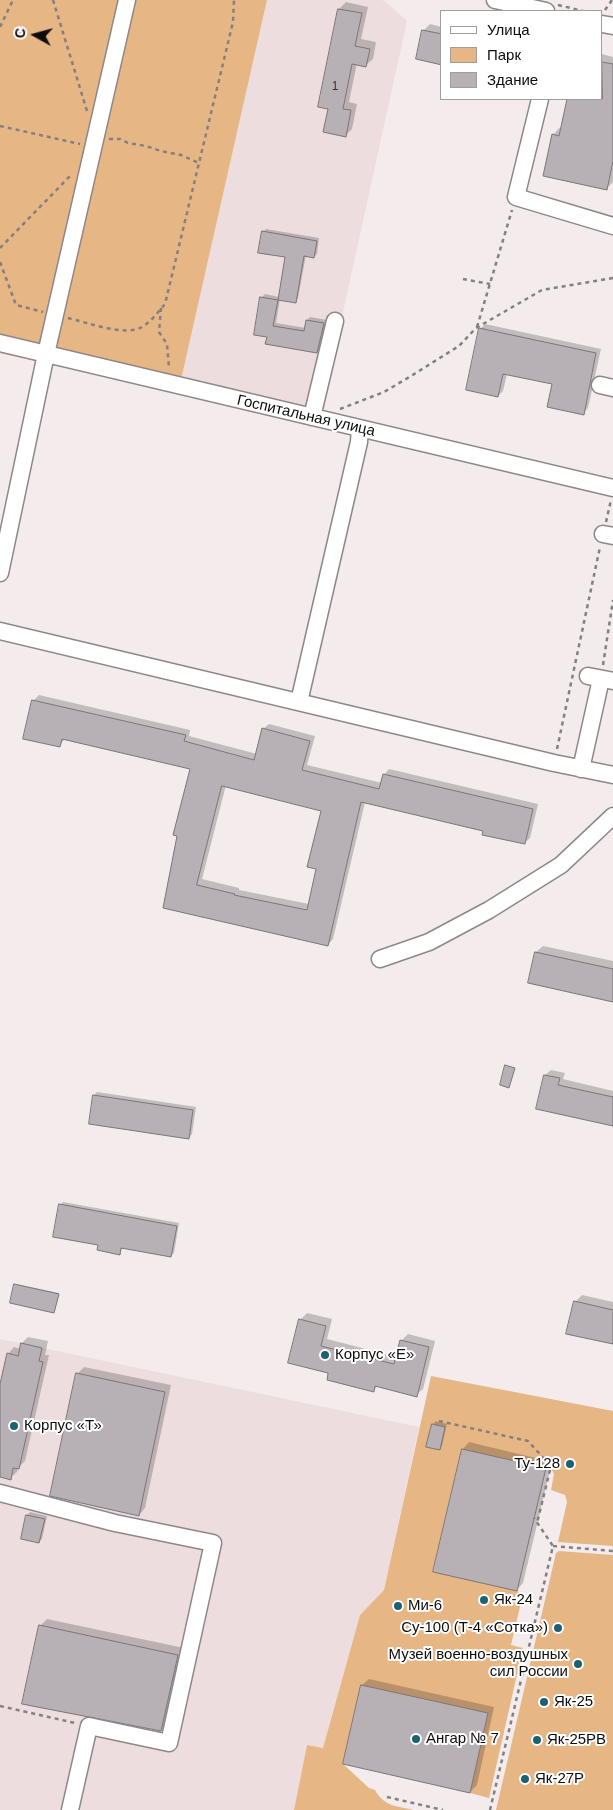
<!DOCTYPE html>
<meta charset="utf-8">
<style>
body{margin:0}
#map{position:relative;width:613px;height:1810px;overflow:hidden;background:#f3ebec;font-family:Arial,sans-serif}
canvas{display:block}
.legend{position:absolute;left:440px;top:10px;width:162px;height:90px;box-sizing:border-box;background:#fff;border:1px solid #9f9e9e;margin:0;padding:6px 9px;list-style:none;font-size:15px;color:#0e0c0c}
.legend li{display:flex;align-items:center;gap:10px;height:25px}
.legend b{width:25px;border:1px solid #9f9e9e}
.north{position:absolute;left:10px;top:10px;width:50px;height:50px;-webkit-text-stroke:4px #fff;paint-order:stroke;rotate:277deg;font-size:14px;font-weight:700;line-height:20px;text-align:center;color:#0e0c0c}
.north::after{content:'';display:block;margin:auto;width:18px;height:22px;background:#0e0c0c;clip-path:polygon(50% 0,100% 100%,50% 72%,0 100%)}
</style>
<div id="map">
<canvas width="613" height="1810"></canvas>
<ul class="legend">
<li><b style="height:6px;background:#fff"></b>Улица</li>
<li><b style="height:14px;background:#e7b685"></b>Парк</li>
<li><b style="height:14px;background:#b7b0b4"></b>Здание</li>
</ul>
<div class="north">С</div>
</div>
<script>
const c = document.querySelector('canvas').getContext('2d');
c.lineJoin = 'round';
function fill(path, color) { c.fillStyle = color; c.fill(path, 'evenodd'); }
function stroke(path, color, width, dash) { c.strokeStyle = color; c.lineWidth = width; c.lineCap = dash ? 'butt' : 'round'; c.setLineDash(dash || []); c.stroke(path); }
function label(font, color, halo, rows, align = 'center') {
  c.font = font + ' Arial,sans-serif'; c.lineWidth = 4; c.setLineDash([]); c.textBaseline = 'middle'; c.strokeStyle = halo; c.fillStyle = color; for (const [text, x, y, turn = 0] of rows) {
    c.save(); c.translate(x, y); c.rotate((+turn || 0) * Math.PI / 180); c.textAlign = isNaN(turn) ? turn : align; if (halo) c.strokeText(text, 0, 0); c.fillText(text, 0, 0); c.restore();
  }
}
const built = new Path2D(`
 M267 0H381L385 1 407 21 321 412 181 379Z
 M0 1339 419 1427 384 1590 360 1615 323 1748 307 1746 294 1810H0Z`);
const green = new Path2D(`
 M0 0H267L178 393 0 353Z
 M431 1376 613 1411V1546L558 1542 567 1502 565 1495 551 1490 554 1474 551 1468H546L462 1449 433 1571 517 1591 523 1594 511 1645 523 1648 489 1798 470 1793 488 1713 361 1685 343 1764 369 1788 375 1790C384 1807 398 1806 414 1810H294L307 1745 323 1748 360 1615 384 1590Z
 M559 1551 613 1555V1810H496L556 1553Z`);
const shadow = new Path2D(`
 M346 2 368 7 361 39 376 42 373 59 366 65 357 63 349 102 357 104 352 129 345 136 329 108 320 106 339 9Z
 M430 24 442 27V64L423 31Z
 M602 54 613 57V182L606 189 553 135 559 128 562 129 568 99H602Z
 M266 229 319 238 317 254 314 257 306 255 298 298 295 302 280 299 276 323 306 328 307 320 310 317 327 320 320 348 317 352 268 336 262 297 265 294 279 297 286 256 263 232Z
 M485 324 601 349 588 408 583 413 553 383 507 374 503 391 498 396 480 329Z
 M39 695 190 730 189 736 257 754 263 729 269 724 315 736 307 765 382 783 384 775 389 769 538 804 530 838 524 843 485 830 365 802 333 939 328 945 164 907 192 768 65 739 59 746 25 738 34 700ZM226 785 322 810 317 868 309 904 239 890V888L202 879Z
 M543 946 613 961V1001L530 982 536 952Z
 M551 1070 565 1073 563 1079 613 1091V1125L537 1108 545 1075Z
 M97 1092 196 1107 192 1134 189 1138 90 1123 94 1095Z
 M63 1202 179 1223 174 1253 171 1256 123 1247 120 1253 99 1244 60 1205Z
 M16 1284 59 1293 55 1310 54 1311 15 1285Z
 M582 1295 613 1302V1343L575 1302Z
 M307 1313 332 1319 327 1339 397 1357 401 1341 408 1334 435 1341 423 1389 416 1395 378 1386 373 1390 330 1372 300 1320Z
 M28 1337 48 1341 45 1355H49L25 1461 18 1468 17 1472 10 1478 0 1476V1389L8 1354 14 1347 21 1349 22 1343Z
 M84 1367 171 1385 145 1508 139 1515 77 1374Z
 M436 1421 447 1424 442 1446 439 1449 428 1446 433 1424Z
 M469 1442 552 1462 523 1583 517 1590 434 1571 463 1449Z
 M30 1512 47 1516 42 1539 39 1542 27 1515Z
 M47 1619 184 1648 168 1723 161 1730 40 1626Z
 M369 1679 494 1707 477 1785 470 1792 362 1685Z`);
const building = new Path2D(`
 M338 9 362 13 355 46 370 49 366 67 352 64 343 109 351 110 346 137 323 132 328 109 318 107Z
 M422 30 442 34V65L416 59Z
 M602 62 613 64V161L607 190 543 176 552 134 559 136 567 99H602Z
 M262 231 317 241 314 258 304 256 296 303 278 300 285 257 258 253Z
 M260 297 278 300 273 326 304 331 306 320 324 323 317 353 265 344 267 337 254 335Z
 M479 328 596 353 584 415 547 407 552 384 503 374 498 397 466 390Z
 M32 700 186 735 184 741 254 760 262 728 310 741 302 770 379 789 383 774 533 809 525 844 482 835 483 831 361 802 328 946 163 908 177 836 173 835 190 769 62 739 60 747 23 739ZM222 786 321 811 307 867 316 869 307 910 234 895 235 894 197 885Z
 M535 952 613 969V1002L528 983Z
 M505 1065 515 1068 509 1088 500 1085Z
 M544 1075 560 1078 558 1085 613 1097V1126L536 1109Z
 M93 1095 193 1110 189 1139 89 1124Z
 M59 1204 177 1226 171 1257 121 1248 120 1255 97 1250 98 1245 53 1237Z
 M14 1284 59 1294 54 1313 10 1303Z
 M574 1301 613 1310V1344L566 1334Z
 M299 1319 326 1326 321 1346 394 1364 400 1340 429 1347 417 1397 375 1386 374 1392 327 1380 328 1373 288 1363Z
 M21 1343 42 1348 39 1361 43 1362 19 1469 13 1468 11 1480 0 1477V1384L7 1353 18 1356Z
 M76 1373 165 1392 139 1516 50 1496Z
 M432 1424 445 1427 440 1450 426 1447Z
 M462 1449 546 1468 517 1591 433 1572Z
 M26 1515 45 1519 39 1543 21 1539Z
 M39 1625 178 1655 161 1731 22 1704Z
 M361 1685 488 1713 470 1793 343 1764Z`);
const path = new Path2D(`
 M53 0 87 111
 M558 5 583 11
 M605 10 612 0
 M0 27 13 0
 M0 126 80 144
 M109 139H120L128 143 146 146 161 151 181 155 199 163
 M0 248 72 174
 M0 262 16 305 43 312
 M463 279 490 284
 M161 308 159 332 167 344 169 368
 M68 318C86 322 125 337 142 327 151 322 158 312 165 304L233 22 234 0
 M477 327 512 210
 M340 409 384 392 411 376 459 346 476 328 542 290 613 278
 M606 522 611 500
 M603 665 613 600
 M557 749 600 547
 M439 1421 528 1441 547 1462 550 1470 537 1523
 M553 1546 613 1551
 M0 1706 75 1723
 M387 1797 443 1810
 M490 1810 553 1546 534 1518`);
const minor = new Path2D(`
 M495 0 546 11
 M602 24 613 26
 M540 99 516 197 613 226
 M0 343 613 488
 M600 385 613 388
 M312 417 335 321
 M603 534 613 536
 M0 573 46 354 127 0
 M0 631 554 763 613 775
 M588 676 613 681
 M299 702 359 442 360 428
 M581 769 601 679
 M380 959 429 942 489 910 561 865 613 816
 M0 1493 115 1523 213 1543 169 1743 89 1726 70 1810`);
const markers = [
 [325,1355,5,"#1d6174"],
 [14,1426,5,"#1d6174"],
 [570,1464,5,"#1d6174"],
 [484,1600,5,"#1d6174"],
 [398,1606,5,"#1d6174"],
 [558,1628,5,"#1d6174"],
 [578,1664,5,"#1d6174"],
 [544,1702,5,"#1d6174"],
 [416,1739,5,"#1d6174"],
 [537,1740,5,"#1d6174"],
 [525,1779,5,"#1d6174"]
];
const numberNames = [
 ["1",335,87]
];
const streetNames = [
 ["Госпитальная улица",306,416,13]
];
const poiNames = [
 ["Корпус «Е»",335,1355],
 ["Корпус «Т»",24,1426],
 ["Ту-128",560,1464,"right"],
 ["Як-24",494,1600],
 ["Ми-6",408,1606],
 ["Су-100 (Т-4 «Сотка»)",548,1628,"right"],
 ["Музей военно-воздушных",568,1655,"right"],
 ["сил России",568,1672,"right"],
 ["Як-25",554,1702],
 ["Ангар № 7",426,1739],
 ["Як-25РВ",547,1740],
 ["Як-27Р",535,1779]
];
fill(built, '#eddddf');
fill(green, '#e7b685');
fill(shadow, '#0003');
fill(building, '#b7b0b4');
stroke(building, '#7b7579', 1);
stroke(minor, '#8e8788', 19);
stroke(path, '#858080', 2.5, [4, 4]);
stroke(minor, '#fff', 16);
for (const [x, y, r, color] of markers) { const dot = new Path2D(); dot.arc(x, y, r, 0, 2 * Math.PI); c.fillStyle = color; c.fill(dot); stroke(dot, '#fff', 2); }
label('12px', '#383536', null, numberNames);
label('15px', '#0e0c0c', '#fff', streetNames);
label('15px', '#0e0c0c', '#fff', poiNames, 'left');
</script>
